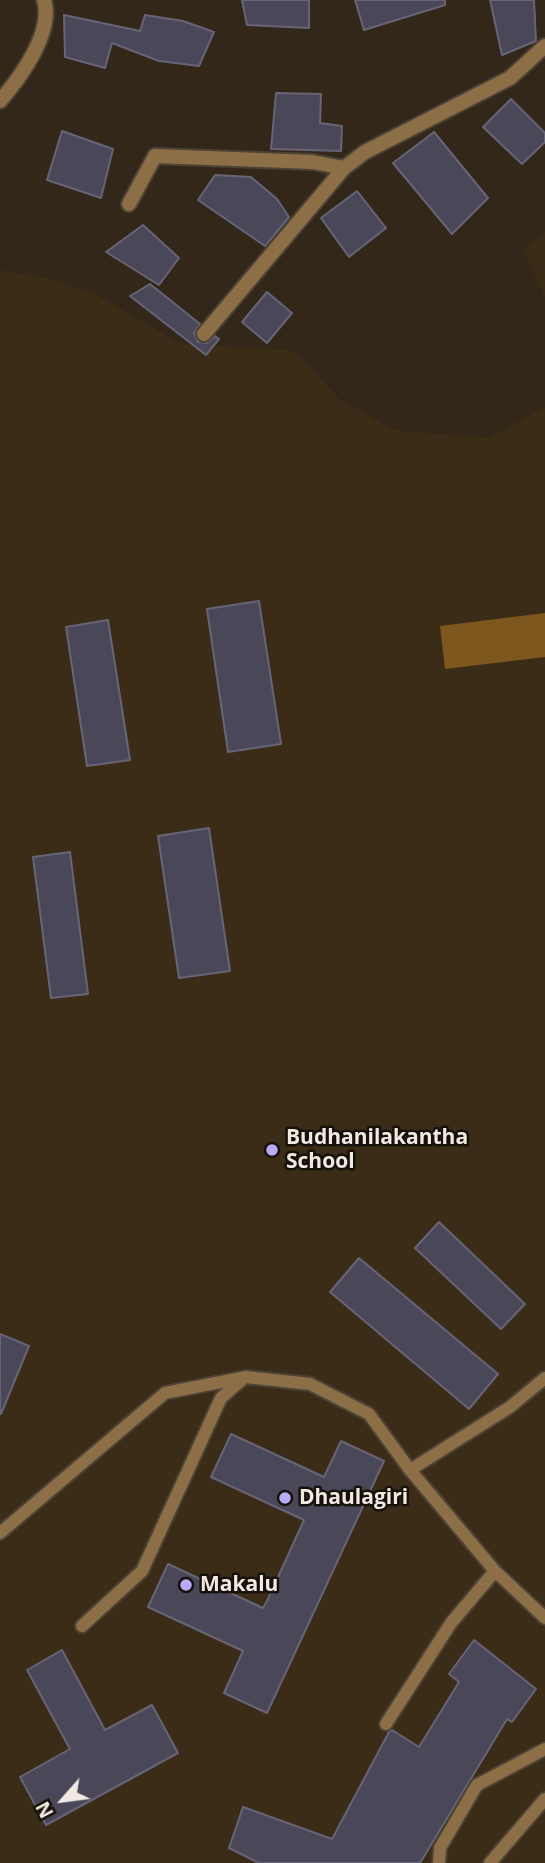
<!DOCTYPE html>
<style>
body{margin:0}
#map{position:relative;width:545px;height:1863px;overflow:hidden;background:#322718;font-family:"Open Sans",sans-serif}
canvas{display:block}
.north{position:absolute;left:28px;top:1765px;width:70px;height:70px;-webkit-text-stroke:5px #16110a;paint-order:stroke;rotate:242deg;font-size:19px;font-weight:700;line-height:28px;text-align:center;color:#f1eae0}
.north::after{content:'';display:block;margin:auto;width:24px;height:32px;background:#f1eae0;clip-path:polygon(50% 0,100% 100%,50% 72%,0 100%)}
</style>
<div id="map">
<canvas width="545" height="1863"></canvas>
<div class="north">N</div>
</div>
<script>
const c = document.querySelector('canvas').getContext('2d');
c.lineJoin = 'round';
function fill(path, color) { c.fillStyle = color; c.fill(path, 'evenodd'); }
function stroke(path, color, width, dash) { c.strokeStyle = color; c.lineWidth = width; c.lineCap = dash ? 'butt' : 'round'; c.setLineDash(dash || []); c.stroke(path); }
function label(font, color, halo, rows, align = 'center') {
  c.font = font + ' "Open Sans",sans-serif'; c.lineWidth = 5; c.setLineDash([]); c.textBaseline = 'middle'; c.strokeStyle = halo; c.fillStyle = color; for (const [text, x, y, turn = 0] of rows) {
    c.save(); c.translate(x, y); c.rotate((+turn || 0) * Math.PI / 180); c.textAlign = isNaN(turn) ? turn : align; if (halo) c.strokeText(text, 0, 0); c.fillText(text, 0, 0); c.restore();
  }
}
const built = new Path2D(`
 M545 232V298L523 250Z
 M0 270 52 279 97 295 181 344 289 350 305 361 338 398 394 430 488 438 545 407V1863H0Z`);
const water = new Path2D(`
 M545 613V657L445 669 440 626Z`);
const building = new Path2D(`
 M242 0H309V28L247 25Z
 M355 0H445V5L364 30Z
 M490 0H534L536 41 502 55Z
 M64 15 140 31 145 15 183 21 214 32 199 66 159 61 112 43 105 68 65 57Z
 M276 93 321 94 320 123 342 126 341 151 271 149Z
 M511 99 545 133V142L522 164 483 127Z
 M62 131 113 149 101 198 47 180Z
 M434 132 488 198 452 234 393 163Z
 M215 175 251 177 277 199 289 217 265 246 198 200Z
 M357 191 386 228 349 257 321 218Z
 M143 225 179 258 159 285 106 252Z
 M150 284 200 324 194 333 198 342 207 343 215 336 219 339 206 355 130 296Z
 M267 292 292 313 267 343 242 322Z
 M259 601 281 744 228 752 207 609Z
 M108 620 130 760 87 766 66 627Z
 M209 828 230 971 179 978 158 836Z
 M70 852 88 994 51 998 33 857Z
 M439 1222 525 1304 501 1329 415 1248Z
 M359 1258 498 1374 469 1409 330 1292Z
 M0 1334 29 1346 1 1414H0Z
 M231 1434 324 1477 341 1441 384 1461 267 1713 224 1693 243 1651 148 1607 168 1564 263 1608 267 1601 304 1520 211 1477Z
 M474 1640 536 1689 512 1722 507 1719 420 1863H259L229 1848 243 1807 332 1839 389 1732 392 1730 419 1747 459 1682 449 1674Z
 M62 1650 105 1730 152 1705 178 1753 46 1825 20 1777 70 1749 27 1670Z`);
const lane = new Path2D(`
 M410 1470 510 1407 545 1378
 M0 1533 165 1393 246 1377 310 1384 369 1414 410 1470 495 1571 545 1618
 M82 1626 142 1571 221 1398 245 1377
 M386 1724 451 1623 495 1571
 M439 1863 440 1848 477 1785 545 1749
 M490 1863 545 1799`);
const street = new Path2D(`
 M0 101C20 78 54 32 44 0
 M129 204 155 156 313 162 344 168
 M204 334 344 168 365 152 510 78 545 46`);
const markers = [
 [272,1150,7,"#b9abf7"],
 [285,1498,7,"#b9abf7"],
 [186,1585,7,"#b9abf7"]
];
const poiNames = [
 ["Budhanilakantha",286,1138],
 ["School",286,1162],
 ["Dhaulagiri",299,1498],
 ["Makalu",200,1585]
];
fill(built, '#3b2c17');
fill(water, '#7d571d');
fill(building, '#4a4759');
stroke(building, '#676477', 2);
stroke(lane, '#4d4234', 16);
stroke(street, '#4d4234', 18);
stroke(lane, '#8c6f47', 12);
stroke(street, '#8c6f47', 14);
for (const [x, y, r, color] of markers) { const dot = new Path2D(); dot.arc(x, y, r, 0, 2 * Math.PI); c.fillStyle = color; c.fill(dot); stroke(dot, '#16110a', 2.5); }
label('bold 21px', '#f1eae0', '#16110a', poiNames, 'left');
</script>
